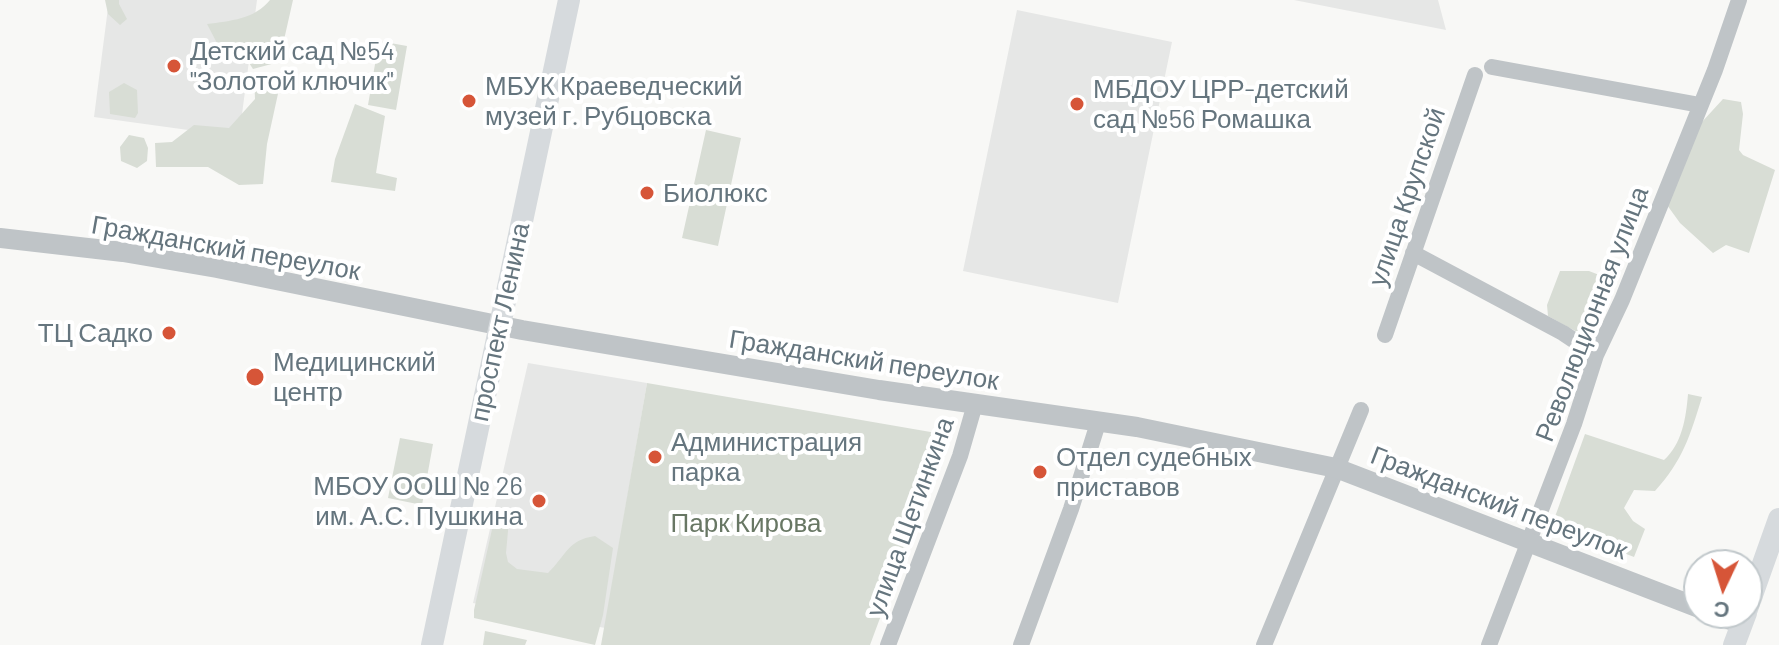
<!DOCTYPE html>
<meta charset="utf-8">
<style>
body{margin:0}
#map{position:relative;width:1779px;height:645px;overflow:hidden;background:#f8f8f6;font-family:Barlow,sans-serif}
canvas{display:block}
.north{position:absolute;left:1683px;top:549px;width:80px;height:80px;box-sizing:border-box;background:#fff;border:2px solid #c1c8cb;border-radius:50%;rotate:184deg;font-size:22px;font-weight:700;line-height:32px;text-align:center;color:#65757e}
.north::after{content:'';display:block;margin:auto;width:28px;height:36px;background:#d65538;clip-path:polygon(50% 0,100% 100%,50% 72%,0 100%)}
</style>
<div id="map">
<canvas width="1779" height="645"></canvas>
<div class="north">С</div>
</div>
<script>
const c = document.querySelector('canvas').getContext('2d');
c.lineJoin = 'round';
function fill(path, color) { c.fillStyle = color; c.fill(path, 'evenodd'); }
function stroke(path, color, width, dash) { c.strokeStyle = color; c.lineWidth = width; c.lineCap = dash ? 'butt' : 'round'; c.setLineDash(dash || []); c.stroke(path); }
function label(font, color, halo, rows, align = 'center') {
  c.font = font + ' Barlow,sans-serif'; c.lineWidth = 8; c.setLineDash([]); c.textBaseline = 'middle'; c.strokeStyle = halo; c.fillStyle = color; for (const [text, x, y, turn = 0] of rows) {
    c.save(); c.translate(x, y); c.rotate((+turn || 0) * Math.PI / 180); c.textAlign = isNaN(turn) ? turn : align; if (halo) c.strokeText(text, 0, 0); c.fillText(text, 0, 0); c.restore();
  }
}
const built = new Path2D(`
 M109 0H257L239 137 94 117Z
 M1294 0H1438L1446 30Z
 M1017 10 1172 42 1118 303 963 271Z
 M528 363 647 383 605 628 473 603Z`);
const green = new Path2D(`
 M105 0H119V4L127 19 120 25 108 14Z
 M270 0H293L279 62 253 69 240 49 218 45 207 24C230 21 255 19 270 0Z
 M379 41 407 46 396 110 368 105Z
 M254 74 281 80 267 144 263 184 239 185 208 167H156L155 143 172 142 194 125 229 128 255 99Z
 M124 83 137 90 138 113 135 118 110 114 109 92Z
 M1723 99 1741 102 1743 114 1739 150 1743 155 1775 170 1749 253 1726 245 1713 253 1680 223 1667 205 1701 123Z
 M355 104 385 116 376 173 397 178 395 191 331 182 335 159Z
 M706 130 741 138 718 246 682 238Z
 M129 135 144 138 148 148 147 161 137 168 121 161 120 147Z
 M1560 271H1589L1612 280 1601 315 1588 338 1548 316 1547 305Z
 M647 383 948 435 870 645H601Z
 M1688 394 1702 397C1690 436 1683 460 1655 491L1634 490 1624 508 1633 521 1645 529 1634 557 1552 525 1585 434 1664 460C1682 444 1686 418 1688 394Z
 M400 438 433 444 422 505 388 498Z
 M497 507 510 509 506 553 508 562 517 569 548 573C566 556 567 540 595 536L613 548 603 615 595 645 474 618V610Z
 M485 631 527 640 525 645H483Z`);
const minor = new Path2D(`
 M1492 67 1700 105
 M1413 253 1563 333 1596 355
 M1385 335 1475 75
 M888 645 960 456 975 404
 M1021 645 1071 509 1098 423
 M1264 645 1361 410
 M1489 645 1574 424 1596 355 1622 300 1715 70 1739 0`);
const tertiary = new Path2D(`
 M0 238 123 252 217 268 522 330 879 390 1137 427 1336 468 1699 608
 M1712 613 1742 624`);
const secondary = new Path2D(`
 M1747 609 1779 519
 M432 645 569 0
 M1734 645 1746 613`);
const markers = [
 [174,66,8,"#d65538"],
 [469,101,8,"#d65538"],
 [1077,104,8,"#d65538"],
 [647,193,8,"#d65538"],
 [169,333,8,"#d65538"],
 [255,377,10,"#d65538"],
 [655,457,8,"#d65538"],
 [1040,472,8,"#d65538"],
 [539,501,8,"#d65538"]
];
const poiNames = [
 ["Детский сад №54",190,51],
 ["\"Золотой ключик\"",190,81],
 ["МБУК Краеведческий",485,86],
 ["музей г. Рубцовска",485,116],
 ["МБДОУ ЦРР-детский",1093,89],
 ["сад №56 Ромашка",1093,119],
 ["Биолюкс",663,193],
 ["ТЦ Садко",153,333,"right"],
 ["Медицинский",273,362],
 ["центр",273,392],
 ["Администрация",671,442],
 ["парка",671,472],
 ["Отдел судебных",1056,457],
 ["приставов",1056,487],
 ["МБОУ ООШ № 26",523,486,"right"],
 ["им. А.С. Пушкина",523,516,"right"]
];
const streetNames = [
 ["улица Крупской",1407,197,-71],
 ["Гражданский переулок",226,248,10],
 ["Революционная улица",1592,314,-69],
 ["проспект Ленина",500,322,-78],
 ["Гражданский переулок",864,360,9],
 ["Гражданский переулок",1499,503,21],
 ["улица Щетинкина",910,517,-70]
];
const parkNames = [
 ["Парк Кирова",746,523]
];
fill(built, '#e6e7e6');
fill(green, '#d8ddd5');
stroke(minor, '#bfc4c7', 16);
stroke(tertiary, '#bfc4c7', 20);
stroke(secondary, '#d6dadd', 22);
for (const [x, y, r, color] of markers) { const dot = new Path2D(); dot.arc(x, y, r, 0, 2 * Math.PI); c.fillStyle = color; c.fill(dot); stroke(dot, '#fff', 3); }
label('26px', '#65757e', '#fff', poiNames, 'left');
label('26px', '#65757e', '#fff', streetNames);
label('26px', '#687764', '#fff', parkNames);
</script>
